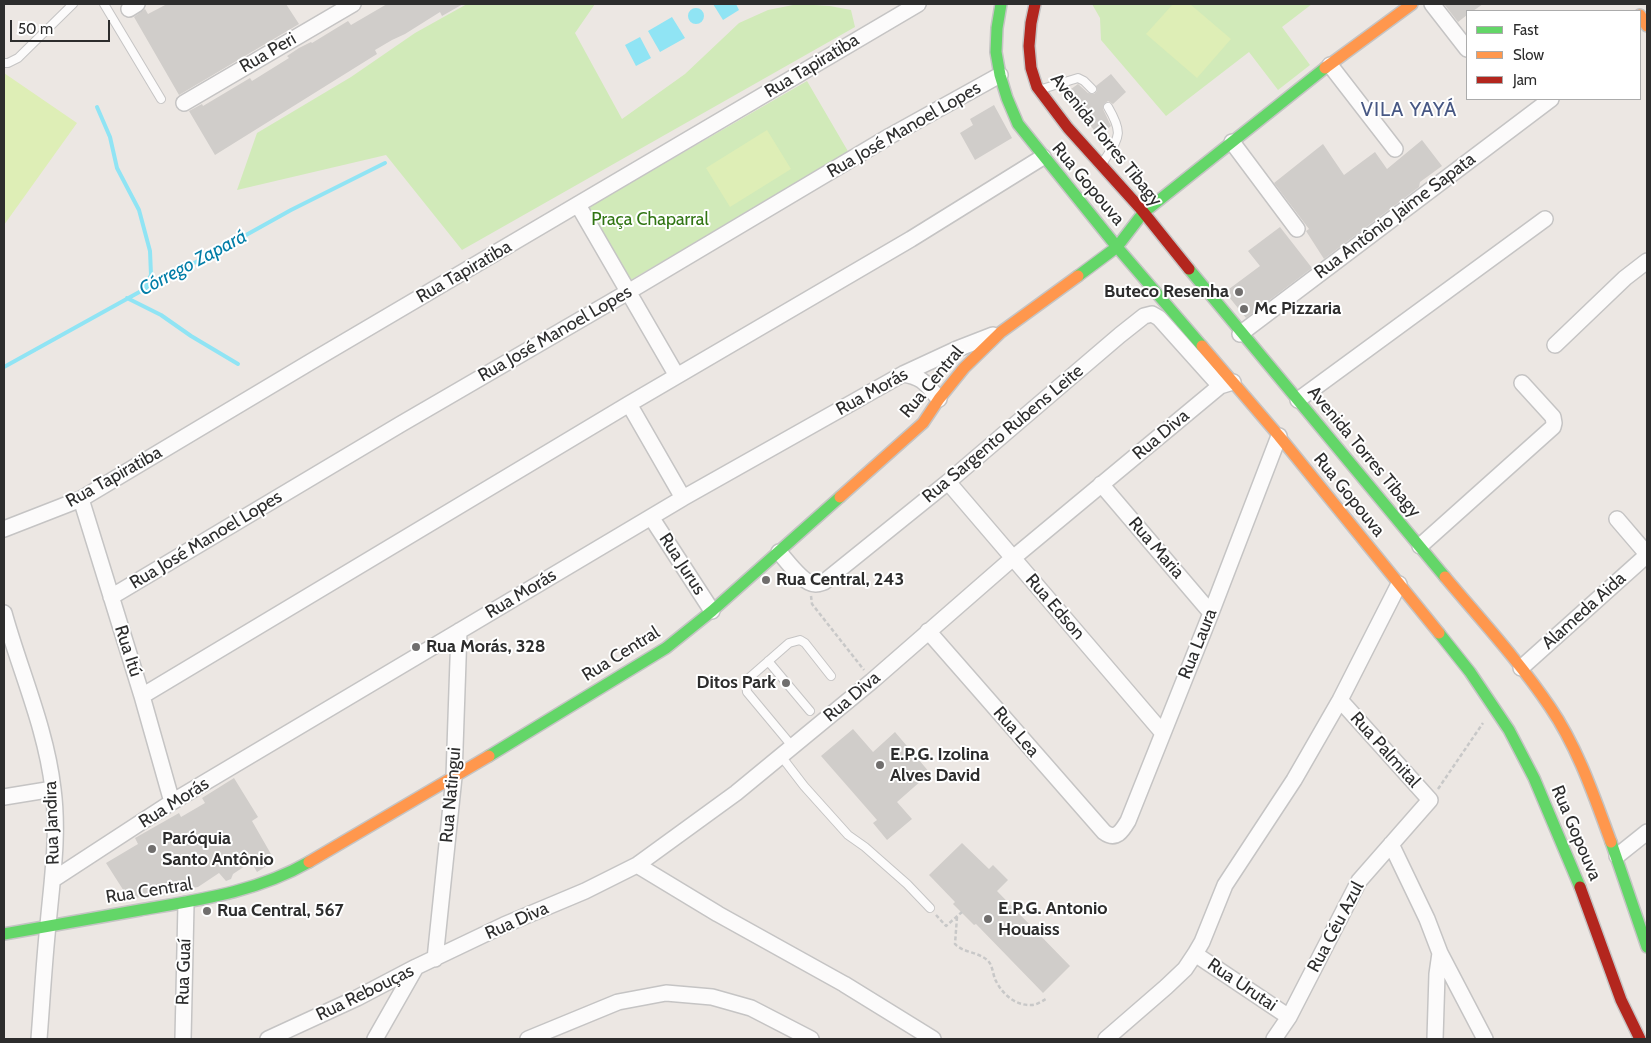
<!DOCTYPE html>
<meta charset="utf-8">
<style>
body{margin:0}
#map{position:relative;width:1651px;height:1043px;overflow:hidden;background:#ece7e3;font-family:Cabin,sans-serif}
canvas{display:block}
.frame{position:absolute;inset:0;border:5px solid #2d2d2d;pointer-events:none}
.legend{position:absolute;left:1466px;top:10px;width:175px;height:90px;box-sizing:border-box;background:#fff;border:1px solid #ababab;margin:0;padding:6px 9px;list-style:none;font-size:15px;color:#2d2d2d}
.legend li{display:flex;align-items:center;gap:10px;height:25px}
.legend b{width:25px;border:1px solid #ababab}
.scale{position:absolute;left:10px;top:20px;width:100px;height:22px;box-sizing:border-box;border:2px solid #2d2d2d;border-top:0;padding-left:6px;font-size:15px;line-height:18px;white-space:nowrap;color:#2d2d2d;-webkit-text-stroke:4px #fff;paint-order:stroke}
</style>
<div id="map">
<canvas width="1651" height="1043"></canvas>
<div class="frame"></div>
<ul class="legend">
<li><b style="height:6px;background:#63d668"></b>Fast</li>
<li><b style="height:6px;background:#ff974d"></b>Slow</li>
<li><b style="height:6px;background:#b3261e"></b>Jam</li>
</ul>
<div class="scale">50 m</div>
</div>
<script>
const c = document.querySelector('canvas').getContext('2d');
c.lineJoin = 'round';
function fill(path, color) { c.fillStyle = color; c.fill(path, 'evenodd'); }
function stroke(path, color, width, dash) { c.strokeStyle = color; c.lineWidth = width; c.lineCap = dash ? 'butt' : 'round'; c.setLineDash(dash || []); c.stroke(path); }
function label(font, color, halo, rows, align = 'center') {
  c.font = font + ' Cabin,sans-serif'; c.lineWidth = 4; c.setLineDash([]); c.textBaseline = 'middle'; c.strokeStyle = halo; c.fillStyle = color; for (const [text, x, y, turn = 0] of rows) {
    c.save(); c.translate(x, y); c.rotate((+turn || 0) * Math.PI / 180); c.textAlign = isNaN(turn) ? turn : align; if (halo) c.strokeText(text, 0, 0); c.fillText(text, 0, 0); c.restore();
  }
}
const green = new Path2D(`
 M467 4H595L575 33 622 119 685 74 739 23 768 10 798 4 830 6 851 10 855 27 462 250 386 155 237 190 257 133 351 77 415 33Z
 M1092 4H1312L1282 27 1310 65 1278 90 1249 52 1166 116 1101 40 1100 18Z
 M807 81 849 153 629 281 587 208Z`);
const pitch = new Path2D(`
 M1173 4H1190L1231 39 1197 78 1146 34Z
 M4 73 77 123 4 225Z
 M767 130 791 169 730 207 706 168Z`);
const water = new Path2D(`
 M713 4H736L739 10 723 20Z
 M688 16a8 8 0 1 1 16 0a8 8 0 1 1-16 0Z
 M672 17 685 38 660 52 648 31Z
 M640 37 651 58 636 66 625 45Z`);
const stream = new Path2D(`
 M97 107 110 137 117 168 139 210 150 251 151 275 144 288
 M127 298 161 315 191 336 238 364
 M4 367 170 275 212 254 291 210 385 163`);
const building = new Path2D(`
 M167 4H286L299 24 179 95 134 17 145 9 148 14Z
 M387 4H463L442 16 440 12 405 34 392 40 375 50 377 54 215 155 189 111 202 104 203 106 250 78 252 81 289 58 287 56 299 48 311 42 312 43 348 21 351 25Z
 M1444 4H1483L1473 11H1467V15L1458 22Z
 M1111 74 1126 92 1113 104 1108 101 1104 104 1103 109 1111 126 1099 136 1064 94 1078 84 1088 93 1094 94 1097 91 1096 86Z
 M994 105 1012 138 975 160 960 133 973 125 970 119Z
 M1422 140 1442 166 1420 182 1419 187 1324 259 1306 231 1309 229 1274 183 1323 144 1344 175 1375 152 1387 169Z
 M1280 227 1312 268 1246 318 1225 292 1260 266 1248 251Z
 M853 729 873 752 895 732 930 773 897 802 912 819 887 840 873 823 877 820 821 756Z
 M234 778 258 817 252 821 275 861 257 872 251 862 233 874 231 879 226 881 219 873 198 887 129 899 106 863 138 844 135 838 179 813 181 817 205 803 202 798Z
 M962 843 989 869 993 865 1008 880 997 891 1070 966 1043 993 976 924 974 925 953 904 955 902 929 875Z`);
const path = new Path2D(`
 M811 596 812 604 864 670
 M1438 789 1483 723
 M936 915 946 926 962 912
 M957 917 955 944C963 953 981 952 989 962 993 967 993 976 996 981 1003 995 1016 1006 1032 1005 1037 1005 1042 1001 1046 999`);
const lane = new Path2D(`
 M104 4 161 99
 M4 63H8L18 58 73 4
 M1042 89 1078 78 1084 81 1092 89
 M1102 164C1118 138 1125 136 1108 107
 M768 661 810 711
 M792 746 747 692 746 684 749 678 789 643 800 640 805 643 831 676
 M781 756 804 786 848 835 865 847 907 884 930 908`);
const street = new Path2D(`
 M1432 4 1467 49
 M129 9 137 4
 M1330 65 1395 149
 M184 103 353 4
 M1232 142 1297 229
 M578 205 677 376
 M1240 334 1551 99
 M1555 345 1625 278 1647 261
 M903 374C923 377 926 384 939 399
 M1298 400 1545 219
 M629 404 683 498
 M948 482 1162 732
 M1101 484 1211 613
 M81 499 142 696 172 802
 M651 517 712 611
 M1617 519 1647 554
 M4 529 81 499 312 361 918 4
 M1420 546 1553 427 1554 423 1553 417 1522 383
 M779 552C787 561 804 585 816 584 819 584 821 583 824 582L948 482 1120 335 1144 316 1152 314 1159 318 1220 386
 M111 597 401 424 628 292 890 136 1000 75
 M4 613C20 671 46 728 53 789 59 835 52 880 48 925 44 963 42 1001 39 1039
 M928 631 1104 832C1116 841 1122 831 1128 821L1211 613 1279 436
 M1521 668 1647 555
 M142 696 629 404 911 239 1043 157
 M4 797 53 789
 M1391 844 1427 919 1440 953 1485 1039
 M1617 856 1647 832
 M637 865 718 914 844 984 933 1039
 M54 879 172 802 683 498 903 374 957 349 993 335
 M1195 954 1289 1017
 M435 959 454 777 459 631
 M183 1039 186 904
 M268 1039 357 998 416 967 504 925 585 891 637 865 736 793 872 681 1013 558 1220 386 1233 382
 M375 1039 416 967
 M528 1039 618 1002 666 993 712 997 751 1008 811 1039
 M1106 1039 1166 987 1185 969 1195 954 1202 942 1225 885 1294 780 1340 700 1399 584
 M1274 1039 1289 1017 1359 881 1430 800 1340 700
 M1435 1039 1437 974 1440 953`);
const fast = new Path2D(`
 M1001 4 997 28 996 52 1000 75 1007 98 1018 124 1117 247 1202 346
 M1189 269 1445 577
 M1078 276 1117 247 1143 213 1325 68
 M1439 633 1470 672 1509 730 1534 778 1580 887
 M489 756 666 648 712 611 840 497
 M1611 842 1647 947
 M4 934C49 926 95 918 140 910 198 900 257 892 309 862`);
const slow = new Path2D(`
 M1640 15 1647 26
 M1325 68 1412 4
 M1202 346 1279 436 1439 633
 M840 497 923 423 939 399 964 368 1001 332 1078 276
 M1445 577C1481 620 1519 661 1550 707 1578 748 1594 796 1611 842
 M309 862 489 756`);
const jam = new Path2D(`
 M1035 4 1031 23 1029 46 1031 68 1037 87 1068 128 1140 208 1189 269
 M1580 887 1621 1000 1640 1039`);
const markers = [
 [1239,292,5,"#706e6d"],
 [1244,309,5,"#706e6d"],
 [766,580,5,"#706e6d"],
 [416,647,5,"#706e6d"],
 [786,683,5,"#706e6d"],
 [880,765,5,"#706e6d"],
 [152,849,5,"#706e6d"],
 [207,911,5,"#706e6d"],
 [988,919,5,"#706e6d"]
];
const streetNames = [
 ["Rua Peri",268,53,-30],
 ["Rua Tapiratiba",812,66,-31],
 ["Rua José Manoel Lopes",904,130,-30],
 ["Avenida Torres Tibagy",1106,140,51],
 ["Rua Gopouva",1088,184,50],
 ["Rua Antônio Jaime Sapata",1395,216,-37],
 ["Rua Tapiratiba",464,272,-30],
 ["Rua José Manoel Lopes",555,334,-30],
 ["Rua Central",932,382,-50],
 ["Rua Morás",872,392,-29],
 ["Rua Sargento Rubens Leite",1003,434,-40],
 ["Rua Diva",1161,435,-40],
 ["Avenida Torres Tibagy",1364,452,50],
 ["Rua Tapiratiba",114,477,-29],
 ["Rua Gopouva",1349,495,51],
 ["Rua José Manoel Lopes",206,540,-31],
 ["Rua Maria",1156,548,49],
 ["Rua Jurus",682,564,57],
 ["Rua Morás",521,594,-31],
 ["Rua Edson",1055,607,49],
 ["Alameda Aida",1584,611,-42],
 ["Rua Laura",1198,644,-68],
 ["Rua Itú",128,651,72],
 ["Rua Central",621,654,-32],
 ["Rua Diva",852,697,-40],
 ["Rua Lea",1016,732,49],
 ["Rua Palmital",1385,750,48],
 ["Rua Natingui",451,795,-85],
 ["Rua Morás",174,803,-32],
 ["Rua Jandira",52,823,-92],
 ["Rua Gopouva",1576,833,67],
 ["Rua Central",149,891,-9],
 ["Rua Diva",517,921,-24],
 ["Rua Céu Azul",1336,927,-62],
 ["Rua Guaí",184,972,-88],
 ["Rua Urutai",1242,985,34],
 ["Rua Rebouças",365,993,-26]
];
const parkNames = [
 ["Praça Chaparral",650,220]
];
const poiNames = [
 ["Buteco Resenha",1229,292,"right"],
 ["Mc Pizzaria",1254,309],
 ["Rua Central, 243",776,580],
 ["Rua Morás, 328",426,647],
 ["Ditos Park",776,683,"right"],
 ["E.P.G. Izolina",890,755],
 ["Alves David",890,776],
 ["Paróquia",162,839],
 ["Santo Antônio",162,860],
 ["E.P.G. Antonio",998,909],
 ["Houaiss",998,930],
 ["Rua Central, 567",217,911]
];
const waterNames = [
 ["Córrego Zapará",193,263,-28]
];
const quarterNames = [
 ["VILA YAYÁ",1409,110]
];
fill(green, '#d1eab9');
fill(pitch, '#deeeb6');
fill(water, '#90e4f4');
stroke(stream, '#90e4f4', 4);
fill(building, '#d0cdca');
stroke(lane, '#c5c4c4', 10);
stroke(street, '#c5c4c4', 18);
stroke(fast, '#c5c4c4', 14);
stroke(slow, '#c5c4c4', 14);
stroke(jam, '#c5c4c4', 14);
stroke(path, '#c8c8c8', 2.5, [4, 2.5]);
stroke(lane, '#fcfbfb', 8);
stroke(street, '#fcfbfb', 15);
stroke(fast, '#63d668', 11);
stroke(slow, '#ff974d', 11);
stroke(jam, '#b3261e', 11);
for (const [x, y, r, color] of markers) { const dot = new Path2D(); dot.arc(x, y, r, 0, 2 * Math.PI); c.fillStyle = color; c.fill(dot); stroke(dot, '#fff', 2); }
label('18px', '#2d2d2d', '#fff', streetNames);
label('18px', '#317513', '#fff', parkNames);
label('bold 18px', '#2d2d2d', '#fff', poiNames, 'left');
label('italic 19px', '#017da7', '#fff', waterNames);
c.letterSpacing = '1px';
label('20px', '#485884', '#fff', quarterNames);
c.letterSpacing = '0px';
</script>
